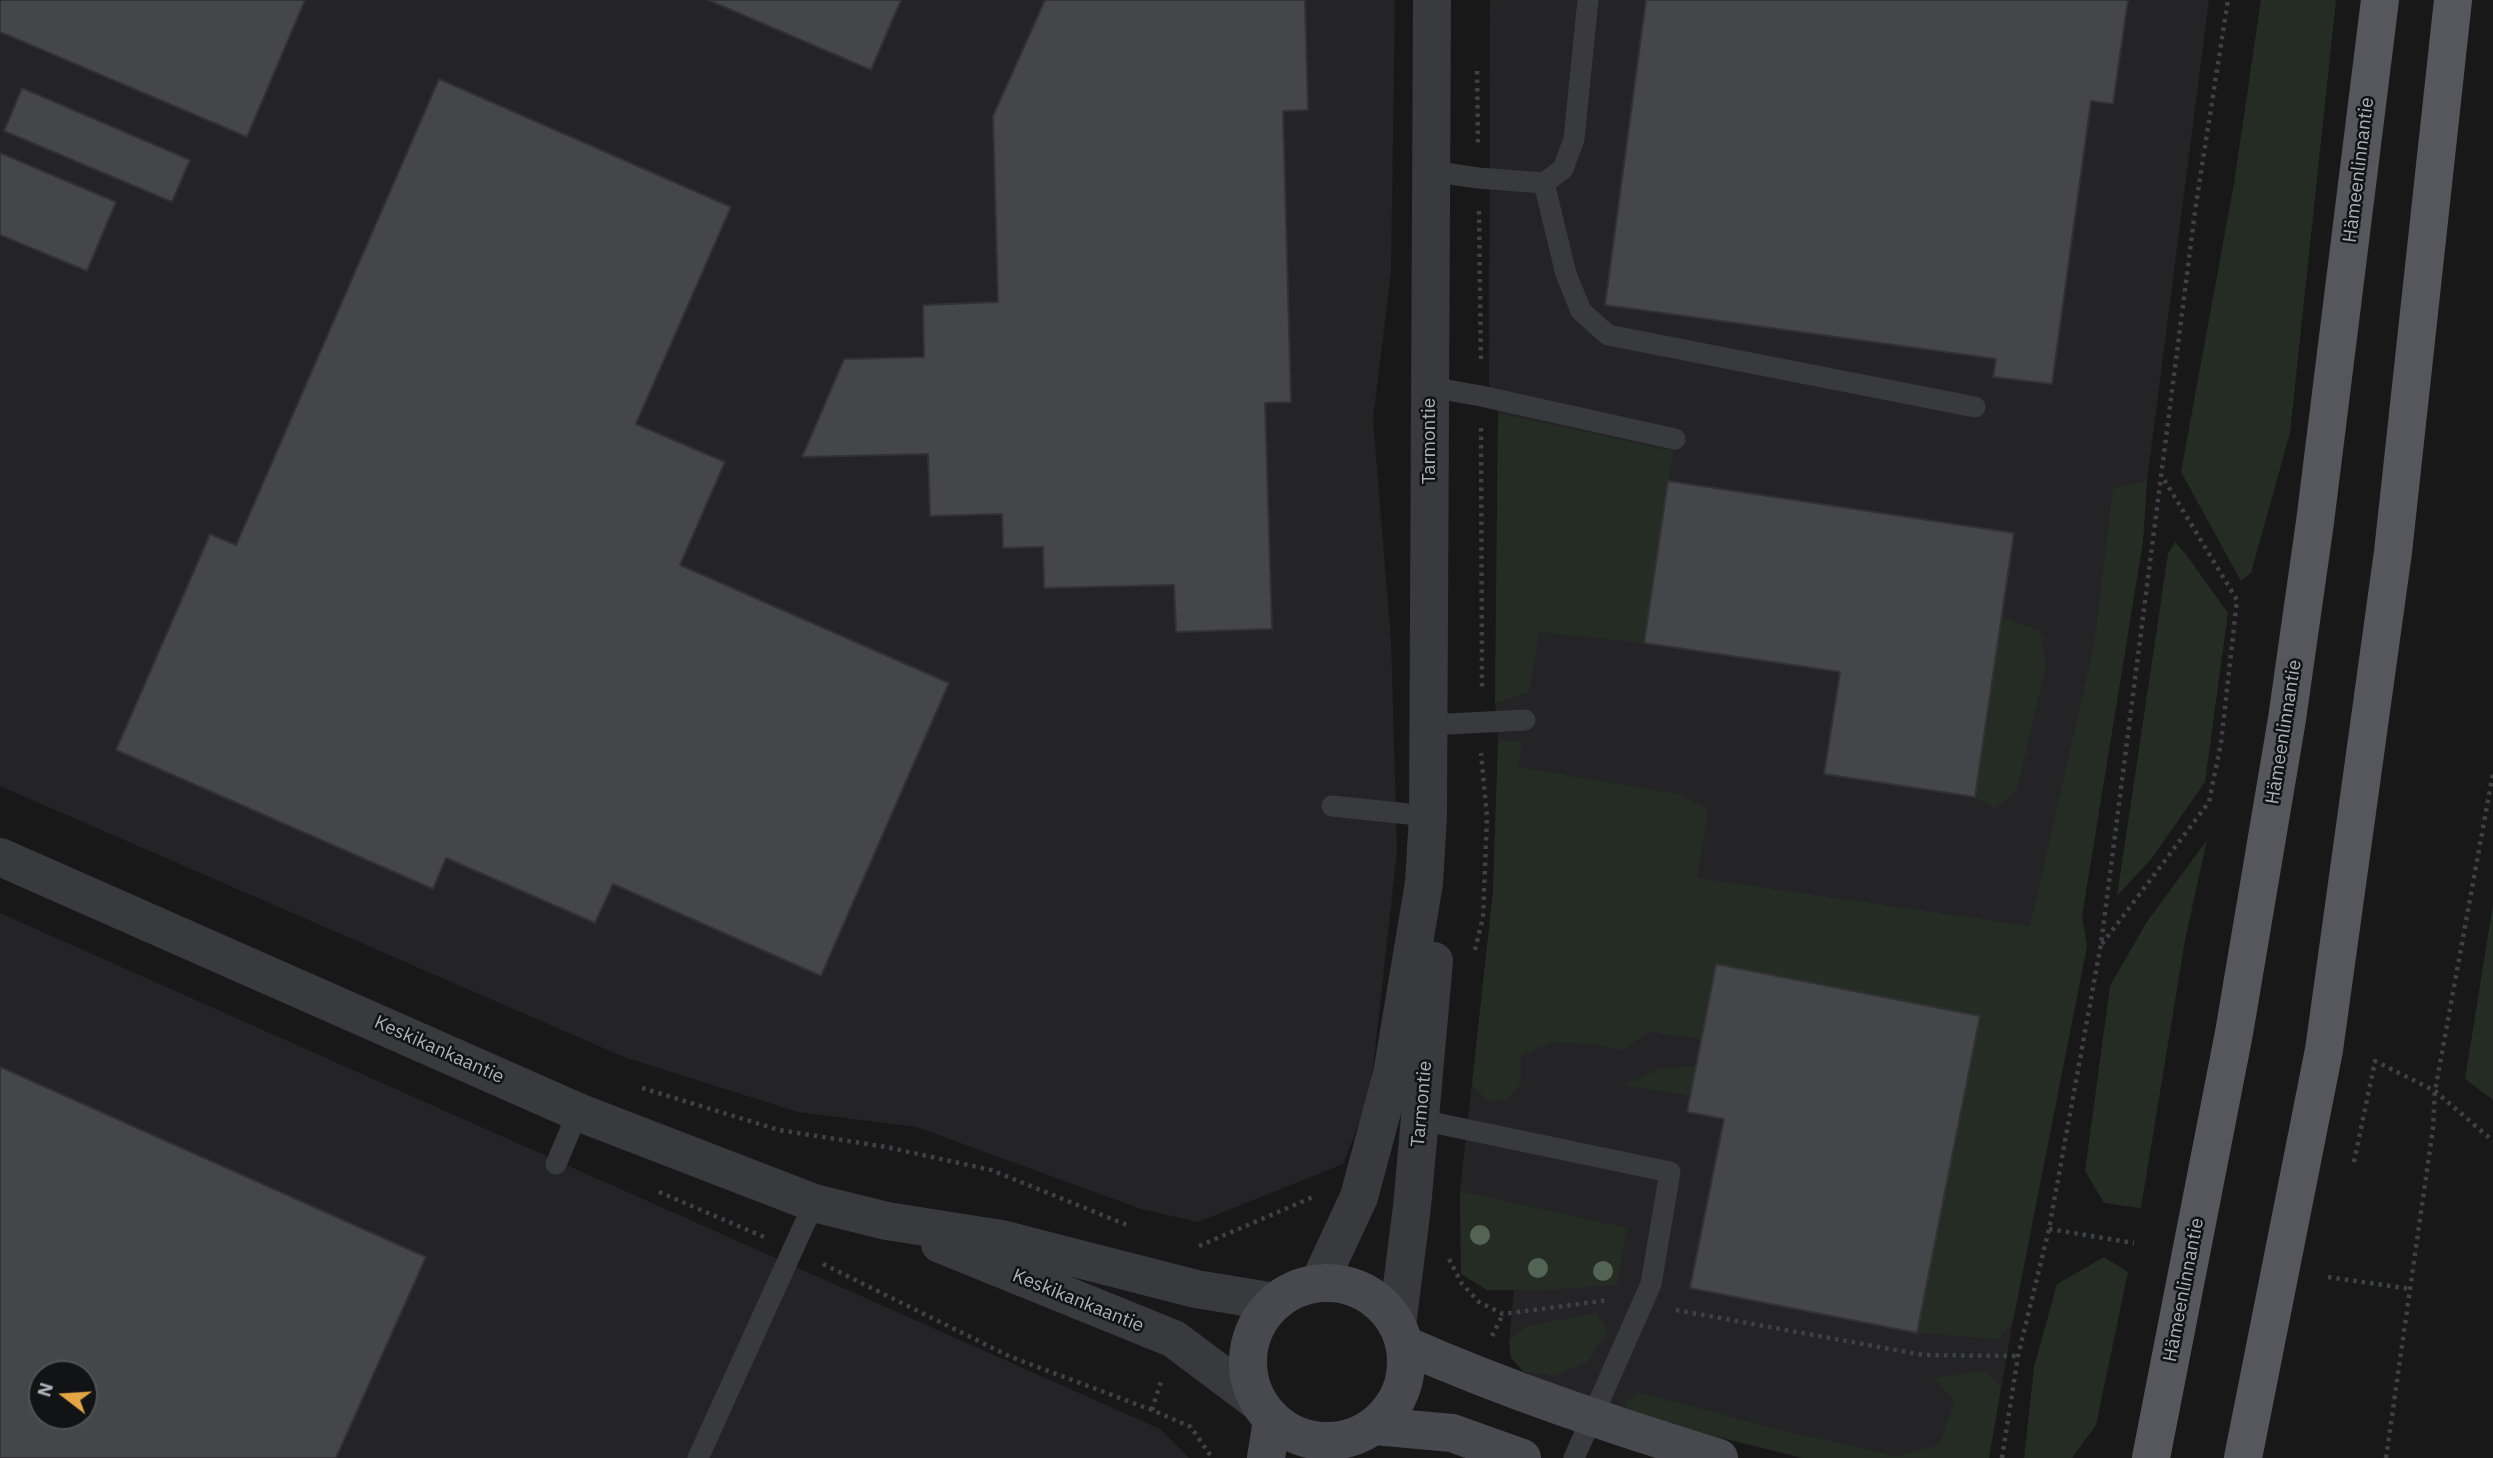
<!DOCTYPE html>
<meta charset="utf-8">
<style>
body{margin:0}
#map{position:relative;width:2493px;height:1458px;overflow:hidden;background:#181819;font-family:"IBM Plex Sans",sans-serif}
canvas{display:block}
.north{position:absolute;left:28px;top:1360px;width:70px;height:70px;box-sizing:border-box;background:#121314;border:2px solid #4f5256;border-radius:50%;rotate:287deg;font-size:19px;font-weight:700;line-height:28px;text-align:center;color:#abb0b8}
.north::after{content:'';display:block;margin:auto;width:24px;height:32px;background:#e2a646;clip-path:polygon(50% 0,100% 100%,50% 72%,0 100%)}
</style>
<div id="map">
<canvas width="2493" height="1458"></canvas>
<div class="north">N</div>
</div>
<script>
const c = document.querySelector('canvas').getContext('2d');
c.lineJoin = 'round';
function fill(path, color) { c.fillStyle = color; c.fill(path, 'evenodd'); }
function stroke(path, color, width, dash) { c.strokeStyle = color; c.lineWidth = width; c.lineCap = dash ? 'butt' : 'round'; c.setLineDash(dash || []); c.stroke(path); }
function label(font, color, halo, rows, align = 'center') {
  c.font = font + ' "IBM Plex Sans",sans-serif'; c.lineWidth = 5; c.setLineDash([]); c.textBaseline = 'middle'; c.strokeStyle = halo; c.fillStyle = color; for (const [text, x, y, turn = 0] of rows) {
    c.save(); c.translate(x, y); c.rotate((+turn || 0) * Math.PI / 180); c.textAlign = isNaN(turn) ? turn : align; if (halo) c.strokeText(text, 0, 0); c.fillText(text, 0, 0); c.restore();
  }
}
const built = new Path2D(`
 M0 0H1395L1391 273 1373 419 1391 640 1397 851 1370 1096 1343 1164 1198 1222 1138 1208 917 1127 798 1112 624 1057 0 786Z
 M1490 0H2209L2147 481 2143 541 2082 916 2087 946 2013 1321 1989 1458H1803L1632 1416 1524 1372 1511 1358 1509 1341 1514 1290H1487L1461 1274 1460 1191 1493 892 1498 741 1495 703 1498 413 1489 383Z
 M0 913 1160 1429 1189 1458H0ZM42 1374H84V1416H42Z`);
const green = new Path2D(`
 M2261 0H2336L2290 433 2251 573 2241 581 2181 472 2234 183Z
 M1498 413 1673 451 1644 643 1539 632 1529 692 1495 703Z
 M2147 481 2143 541 2082 916 2087 946 2013 1321 1998 1339 1917 1333 1980 1016 1717 964 1702 1039 1649 1032 1622 1050 1592 1044 1554 1042 1521 1056V1083L1506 1100 1488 1101 1472 1084 1493 892 1498 741H1522L1518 767 1677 794 1708 809 1697 878 2030 926 2094 645 2113 488Z
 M2175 542 2185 553 2228 613 2205 782 2152 858 2117 896 2168 554Z
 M2002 616 2040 631 2046 666 2017 789 1995 809 1975 797Z
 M2207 840 2185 940 2141 1208 2104 1203 2085 1171 2110 986 2146 923Z
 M2493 904V1100L2465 1079Z
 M1697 1066 1690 1096 1624 1085 1660 1068Z
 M1460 1191 1627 1228 1617 1285 1542 1290H1487L1461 1274Z
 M2104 1257 2128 1272 2096 1425 2072 1458H2024L2034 1367 2057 1284Z
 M1596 1313 1608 1332 1587 1362 1554 1376 1524 1372 1511 1358 1509 1341 1527 1326Z
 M1984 1371 2001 1386 1989 1458H1803L1632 1416 1624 1404 1638 1392 1781 1430 1896 1456 1939 1445 1955 1400 1933 1378Z`);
const building = new Path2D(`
 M0 0H305L247 137 0 32Z
 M708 0H901L871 70Z
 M1045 0H1305L1308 110 1283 111 1291 402 1265 403 1272 629 1176 632 1174 585 1044 588 1043 547 1003 548 1002 514 930 516 928 454 802 457 844 359 924 357 923 305 998 302 993 116Z
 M1646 0H2128L2113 104 2091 101 2052 384 1993 377 1996 359 1605 305Z
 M439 79 731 207 636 424 725 462 680 565 949 683 821 976 613 884 595 923 446 858 433 889 116 750 210 534 236 545Z
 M22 88 190 160 172 202 4 131Z
 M0 153 116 202 87 271 0 235Z
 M1668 481 2014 533 1975 797 1824 774 1840 672 1644 643Z
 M1716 964 1980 1016 1917 1333 1690 1288 1724 1119 1687 1112Z
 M0 1067 426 1257 336 1458H0ZM42 1374H84V1416H42Z`);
const path = new Path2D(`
 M1477 71 1478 146
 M1479 211 1481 363
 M1481 428 1482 688
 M2102 944 2209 802 2221 743 2237 600 2162 476
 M1475 950 1483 917 1487 817 1481 753
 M642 1088 779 1130 886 1147 991 1170 1127 1225
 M2354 1162 2375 1061 2435 1091 2493 1141
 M659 1192 764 1237
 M2049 1229 2134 1243
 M1199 1246 1313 1197
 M1449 1259 1462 1284 1479 1302 1503 1314 1609 1300
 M823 1264 1011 1357 1152 1410 1191 1427 1212 1458
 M2328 1277 2411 1289
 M1676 1310 1923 1355 2018 1356
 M1492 1336 1503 1314
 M1152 1410 1161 1381
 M2002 1458 2018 1356 2049 1229 2101 944 2196 204 2228 0
 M2386 1458 2433 1128 2435 1091 2493 773`);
const service = new Path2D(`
 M1431 171 1478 178 1544 183 1563 169 1574 139 1588 0
 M1544 183 1566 274 1581 311 1608 335 1975 407
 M1430 387 1481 396 1675 439
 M1429 725 1525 720
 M1332 806 1428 816
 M1421 1120 1670 1172 1651 1284 1574 1458
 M556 1164 578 1112
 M698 1458 814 1203`);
const tertiary = new Path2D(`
 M0 857 578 1112 814 1203 887 1221 1001 1239 1196 1289 1275 1302
 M940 1244 1174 1339 1258 1402
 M1319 1283 1359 1197 1392 1074 1424 883 1428 816 1432 0
 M1397 1325 1412 1207 1434 961`);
const secondary = new Path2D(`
 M1248 1362a79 79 0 1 1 158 0a79 79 0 1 1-158 0Z
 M1405 1345C1507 1390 1612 1425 1719 1458
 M1375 1426 1452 1433 1522 1458
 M1266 1458 1272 1420`);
const primary = new Path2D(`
 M2151 1458 2234 1033 2287 719 2315 522 2380 0
 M2243 1458 2324 1050 2393 552 2453 0`);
const trees = [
 [1480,1235],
 [1538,1268],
 [1603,1271]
];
const streetNames = [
 ["Hämeenlinnantie",2359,170,-83],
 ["Tarmontie",1430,441,-90],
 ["Hämeenlinnantie",2284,732,-81],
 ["Keskikankaantie",439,1050,24],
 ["Tarmontie",1422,1104,-85],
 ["Hämeenlinnantie",2184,1290,-79],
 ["Keskikankaantie",1078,1301,22]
];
fill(built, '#242426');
fill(green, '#242c24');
fill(building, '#454649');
stroke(building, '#323235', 2);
stroke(path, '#3f4145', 4.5, [3.5, 5]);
stroke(service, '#393a3e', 21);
stroke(tertiary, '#393a3e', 38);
stroke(secondary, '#47494e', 38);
stroke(primary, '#55575d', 38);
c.fillStyle = '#536354';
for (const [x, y] of trees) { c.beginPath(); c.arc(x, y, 10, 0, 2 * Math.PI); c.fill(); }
label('19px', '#abb0b8', '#121314', streetNames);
</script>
